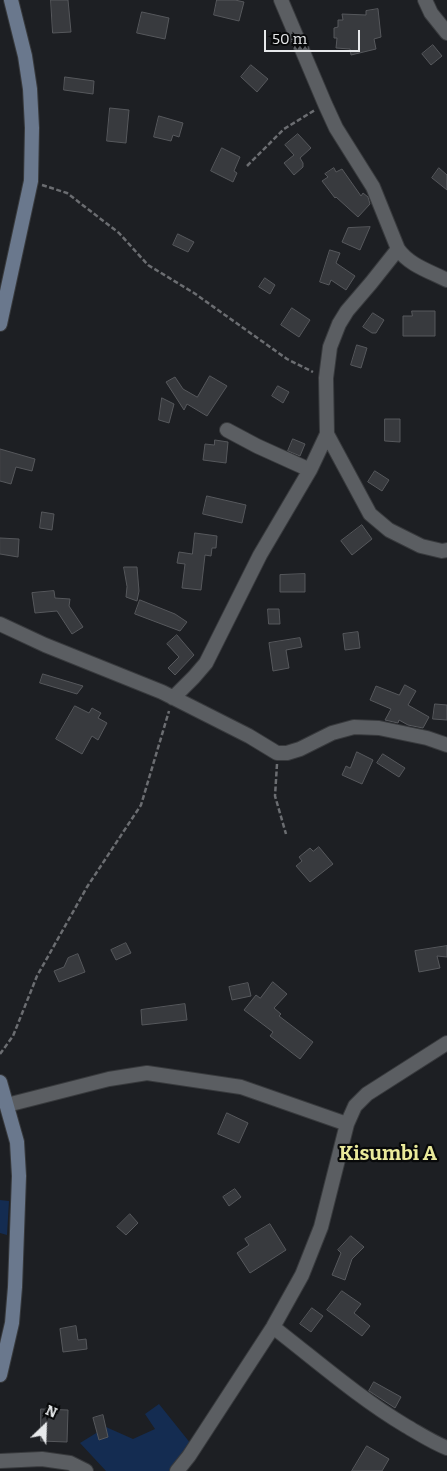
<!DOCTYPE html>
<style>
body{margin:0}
#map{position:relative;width:447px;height:1471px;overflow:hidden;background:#1d1f23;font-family:Bitter,serif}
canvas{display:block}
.north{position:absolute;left:20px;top:1401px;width:50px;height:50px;-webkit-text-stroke:4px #08090a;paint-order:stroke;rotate:24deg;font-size:14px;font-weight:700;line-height:20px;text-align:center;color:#e7e9eb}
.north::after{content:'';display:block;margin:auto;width:18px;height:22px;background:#e7e9eb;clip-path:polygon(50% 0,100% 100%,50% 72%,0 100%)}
.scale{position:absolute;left:264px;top:30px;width:96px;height:22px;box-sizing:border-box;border:2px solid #e7e9eb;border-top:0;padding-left:6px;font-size:15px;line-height:18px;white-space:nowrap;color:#e7e9eb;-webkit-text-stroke:4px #08090a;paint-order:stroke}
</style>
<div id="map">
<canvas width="447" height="1471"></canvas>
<div class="north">N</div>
<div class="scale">50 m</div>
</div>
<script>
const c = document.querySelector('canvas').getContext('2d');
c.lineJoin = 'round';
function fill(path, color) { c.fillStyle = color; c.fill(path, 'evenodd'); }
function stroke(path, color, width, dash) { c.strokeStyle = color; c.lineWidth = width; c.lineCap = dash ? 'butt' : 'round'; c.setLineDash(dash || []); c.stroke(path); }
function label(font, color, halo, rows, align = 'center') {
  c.font = font + ' Bitter,serif'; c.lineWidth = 4.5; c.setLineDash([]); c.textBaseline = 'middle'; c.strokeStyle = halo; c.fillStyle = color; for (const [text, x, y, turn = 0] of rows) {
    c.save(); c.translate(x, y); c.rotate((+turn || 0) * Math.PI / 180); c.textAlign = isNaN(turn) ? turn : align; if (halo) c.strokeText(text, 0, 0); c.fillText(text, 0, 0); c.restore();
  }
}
const green = new Path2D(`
 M0 1200 9 1201 7 1235 0 1233Z
 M159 1404 191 1444 174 1471H106L80 1443 106 1427 133 1439 155 1429 145 1414Z`);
const building = new Path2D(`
 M51 0H68L71 32 53 33Z
 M217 0H235L244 2 239 21 214 15Z
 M378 9 381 37 374 39 376 49 351 55 350 49 336 48 337 38H334V28L338 27V20H343L342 14 366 15V11Z
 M142 12 169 18 165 39 137 33Z
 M433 45 442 56 431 65 422 54Z
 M251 65 268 79 257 92 241 77Z
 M65 77 94 81 93 94 64 90Z
 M110 108 129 110 126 143 107 141Z
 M159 116 183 123 179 137 173 135 171 141 154 137Z
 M298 134 311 148 300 158 303 163V167L294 175 284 163 294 155 285 145Z
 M222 148 240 157 234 171 237 173 233 182 211 171Z
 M334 168 336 172 342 169 361 196 363 193 368 197 370 204 358 217 336 197 335 198 322 181 328 177 325 174Z
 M439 168 447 175V190L432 178Z
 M370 227 360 250 342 242 348 228Z
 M178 234 194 242 188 252 173 245Z
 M330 250 340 253 336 263 355 276 346 290 331 280 329 285 320 282Z
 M265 278 275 285 270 294 259 287Z
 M292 308 310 320 299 337 281 325Z
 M412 311H435V336H403V316H412Z
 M373 313 384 320 376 333H372L363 327Z
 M357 345 367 348 361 368 351 365Z
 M210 376 227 386 207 416 187 404 184 410 166 382 175 377 183 389 197 397Z
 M278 386 289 392 283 403 272 396Z
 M162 398 174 404 169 423 159 420Z
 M385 419H400V442L385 441Z
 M293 439 305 444 300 456 288 451Z
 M215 440 228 442 226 463 203 460 205 444 214 445Z
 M0 449 35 459 32 471 16 467 11 484 0 481Z
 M375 471 389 480 382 491 368 482Z
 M207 496 246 505 242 523 203 514Z
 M42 512 54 514 52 530 40 528Z
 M362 525 372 539 352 555 341 541Z
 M195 533 217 536 216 548H212L211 556 205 555 201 590 182 588 185 564 177 563 179 552 192 554Z
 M0 538 19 539 18 557 0 554Z
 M124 567H137L139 591 137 601 126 597 127 587Z
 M305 574V592H280V575Z
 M54 591 55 598 70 599 69 606 83 627 72 634 57 611 35 613 32 593Z
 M140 600 175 614 187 622 180 631 135 614Z
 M268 609H279L280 624H269Z
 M358 632 360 648 345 650 343 634Z
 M177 635 194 655 175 675 168 668 179 657 167 644Z
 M300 638 302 647 286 650 289 668 273 671 269 643Z
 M43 674 83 686 77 694 40 683Z
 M405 685 416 691 408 705 429 717 423 728 408 725 399 720 398 723 385 720 391 709 370 700 376 686 399 695Z
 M435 704 447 705V720L433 719Z
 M75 706 89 713 92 708 101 713 98 718 107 723 98 740 92 736 82 754 56 739Z
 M357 752 373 760 362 784 342 775 346 766 350 768Z
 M383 754 405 768 399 777 377 763Z
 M319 847 333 864 310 882 296 866 302 861 299 857 310 848 313 851Z
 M126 943 131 953 116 960 111 950Z
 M447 946V957L437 956 440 968 419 972 415 951Z
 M78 954 85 972 59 982 54 971 64 967 68 958Z
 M273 982 287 994 274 1008 281 1014 279 1016 313 1042 300 1059 270 1036 273 1032 244 1010 256 995 260 998Z
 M248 983 251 996 232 1000 229 987Z
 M185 1004 187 1020 142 1025 141 1010Z
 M227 1113 248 1123 239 1143 218 1134Z
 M235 1189 241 1197 229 1206 223 1197Z
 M130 1214 138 1223 126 1235 117 1227Z
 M270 1224 286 1250 250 1273 237 1253 249 1245 245 1239Z
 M351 1236 364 1247 352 1259 345 1280 332 1275 341 1253 338 1250Z
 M342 1291 361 1304 354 1313 370 1326 362 1336 327 1310Z
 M312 1308 323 1316 311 1332 300 1324Z
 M76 1326 78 1340 86 1339 87 1349 63 1352 60 1329Z
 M374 1382 401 1397 395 1408 369 1391Z
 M41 1409 68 1410 67 1442 41 1441Z
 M103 1415 108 1437 99 1440 93 1418Z
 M367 1446 389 1459 382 1471H352Z`);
const path = new Path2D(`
 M247 166 284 129 315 110
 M42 185 67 193 119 233 148 265 194 293 287 359 313 372
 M277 764 275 796 286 834
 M0 1054 13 1036 37 976 87 887 141 805 169 711`);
const minor = new Path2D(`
 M281 0 325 104 336 128 373 187 398 249C409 265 429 271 447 280
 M425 0 431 13 447 33
 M398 249 371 283 347 311 339 324 330 347 326 378 327 434 370 514 389 530 421 546 442 551 447 550
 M227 430 257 446 310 470
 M0 624 45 645 162 692 249 736 277 753H287L300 749 332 733 354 727 379 728 427 738 447 745
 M173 698 194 677 206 663 260 555 310 470 327 434
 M7 1105 109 1079 147 1073 241 1087 347 1124
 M273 1327C317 1361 359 1398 406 1426 420 1434 432 1442 447 1448
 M0 1461 42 1459 70 1463 86 1471
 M177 1471 189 1456 273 1327 302 1275 321 1227 347 1124 355 1106 367 1094 447 1043`);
const secondary = new Path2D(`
 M0 324 31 181 32 128 30 89 25 56 11 0
 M0 1082 17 1142 19 1176 15 1287 12 1323 0 1375`);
const quarterNames = [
 ["Kisumbi A",388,1154]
];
fill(green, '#142c51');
fill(building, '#383a3e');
stroke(building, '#56585c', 1);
stroke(minor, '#383a3d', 16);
stroke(secondary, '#383a3d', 16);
stroke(path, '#6b6d71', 2.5, [5, 2.5]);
stroke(minor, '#5b5e62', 14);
stroke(secondary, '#6a788d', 14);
label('bold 20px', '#eaea9b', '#08090a', quarterNames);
</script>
